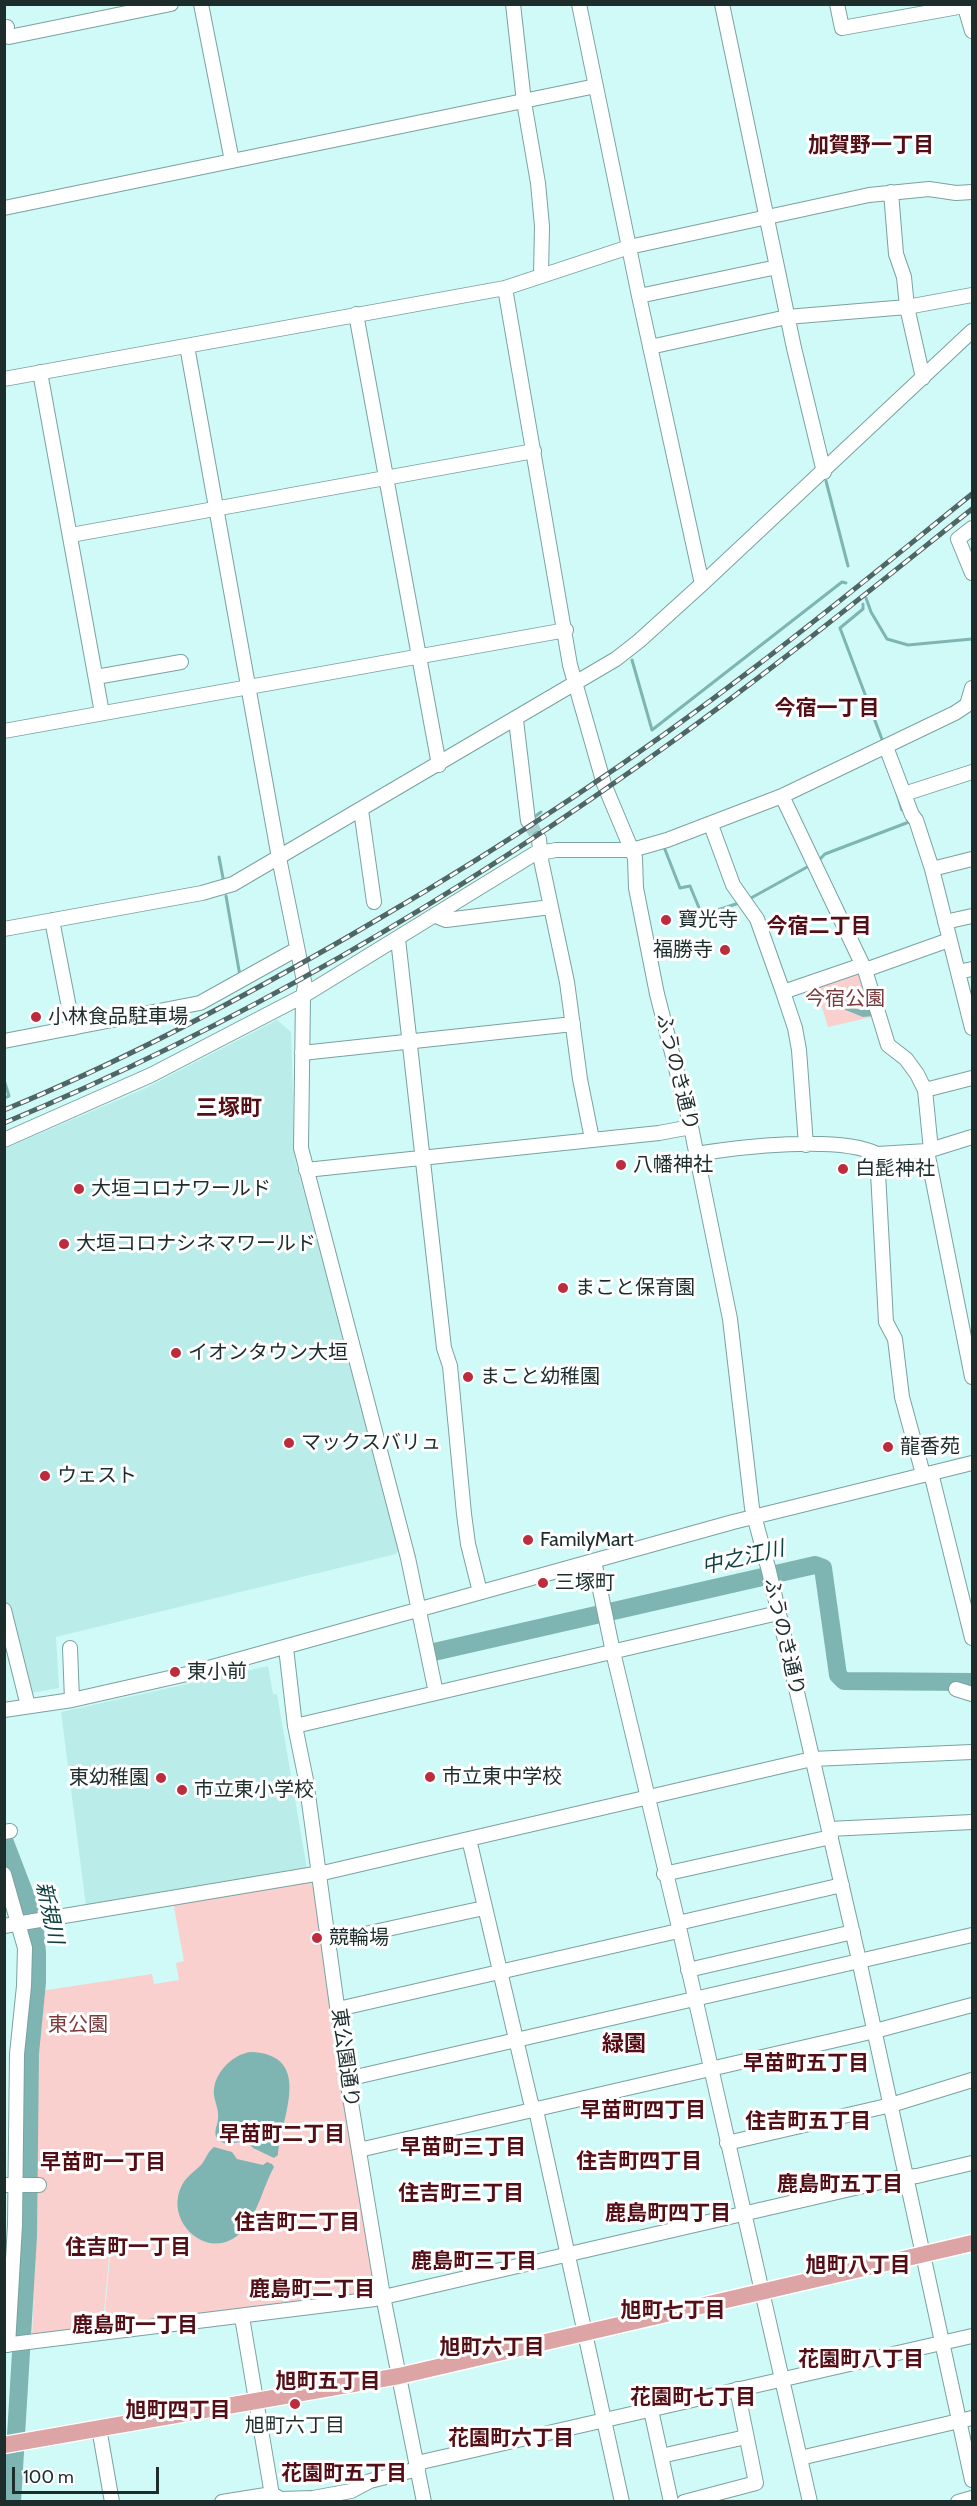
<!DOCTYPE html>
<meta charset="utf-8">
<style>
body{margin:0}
#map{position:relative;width:977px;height:2506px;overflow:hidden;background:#cffaf7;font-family:Cabin,sans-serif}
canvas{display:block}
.frame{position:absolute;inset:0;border:6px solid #1c2d2c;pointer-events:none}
.scale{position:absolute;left:12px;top:2467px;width:147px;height:27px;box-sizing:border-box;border:3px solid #1c2d2c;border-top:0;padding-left:8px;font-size:18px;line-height:21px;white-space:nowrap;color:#1c2d2c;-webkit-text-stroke:4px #fff;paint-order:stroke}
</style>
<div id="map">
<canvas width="977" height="2506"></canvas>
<div class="frame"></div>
<div class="scale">100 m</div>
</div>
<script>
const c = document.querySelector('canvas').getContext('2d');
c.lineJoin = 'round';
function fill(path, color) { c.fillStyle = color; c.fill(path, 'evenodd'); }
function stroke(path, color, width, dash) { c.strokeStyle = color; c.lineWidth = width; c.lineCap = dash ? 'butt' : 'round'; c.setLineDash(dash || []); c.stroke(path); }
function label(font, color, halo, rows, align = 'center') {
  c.font = font + ' Cabin,"Noto Sans JP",sans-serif'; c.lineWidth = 6; c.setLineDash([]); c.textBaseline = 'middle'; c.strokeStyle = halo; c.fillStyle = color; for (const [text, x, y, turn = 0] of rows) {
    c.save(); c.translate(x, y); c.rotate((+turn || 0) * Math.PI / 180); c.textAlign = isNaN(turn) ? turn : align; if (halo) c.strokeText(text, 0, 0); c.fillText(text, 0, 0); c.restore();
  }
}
const built = new Path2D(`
 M277 1020 291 1032 295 1159 400 1548 396 1554 56 1637 59 1688 20 1695 4 1637V1149L146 1088Z
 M268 1666 273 1694H277L307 1869 86 1906 61 1712Z`);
const green = new Path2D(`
 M860 969 876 1016 828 1027 815 984Z
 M310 1878 315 1894 347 2096 375 2299 103 2334 110 2256 103 2241 109 2257 102 2333 32 2339 35 2253V2145L41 1991 152 1974 154 1984 179 1980 176 1963 184 1961 173 1902Z`);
const water = new Path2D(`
 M843 991 849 1006 860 1010 871 1009 873 1016 863 1017 843 1009 838 997 827 999 826 993Z
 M250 2052C315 2054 281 2118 278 2155L274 2158 253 2148 246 2141 234 2143 227 2141 226 2144 219 2141 220 2139 216 2137C214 2129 218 2125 218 2118 219 2110 215 2103 214 2095 212 2075 231 2055 250 2052Z
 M214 2147 232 2152 237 2159 263 2165 267 2162 272 2164 274 2167C263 2187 258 2213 243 2230 212 2266 162 2223 182 2185 186 2177 195 2171 201 2165 206 2159 208 2151 214 2147Z`);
const stream = new Path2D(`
 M826 481 848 566
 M866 598 871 612 887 639 908 645 972 639
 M863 604V609L840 628 883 742
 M632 660 652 730 842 582 846 583
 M897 793 902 810 904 811
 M533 818 541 812
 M664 847 680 888 690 886 702 915 739 903
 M219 857 223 878
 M819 860 825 854 909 822 907 817
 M226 896 240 976
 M751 898 809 866
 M4 1080 9 1096 4 1098`);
const river = new Path2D(`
 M434 1652 815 1565 823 1568 838 1675 844 1681 972 1682
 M4 1840 27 1900 35 1931 37 1952V1982L30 2053 28 2236 12 2502`);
const minorTunnel = new Path2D(`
 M528 821 539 839`);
const minor = new Path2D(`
 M201 4 232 161
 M513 4 524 102 538 183 542 226 541 275
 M579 4 639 296 702 584
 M722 4 794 348 824 472
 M837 4 842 28 964 6
 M964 4 972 31
 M4 28 7 27
 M9 37 171 4
 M891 192 896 254 904 277 907 307 923 378
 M4 208 596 86
 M505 288 570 665 604 784 635 858 636 888 657 994 691 1127 730 1319 752 1508 769 1571 859 1960 972 2480
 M639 296 777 267
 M356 314 439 765
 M187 346 279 858 305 986 303 996 301 1148 408 1558 436 1693
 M650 347 787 317 907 307 972 295
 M40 372 102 713
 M4 379 505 288 629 247 869 195 929 189 956 193 972 192
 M972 528 958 539 972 573
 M71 535 534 451
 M96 677 181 662
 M516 720 528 821
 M4 731 566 630
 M886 747 912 815 916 820 932 869 972 1028
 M904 794 972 772
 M782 796 865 970 888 1045 906 1059 917 1074 925 1090 931 1150
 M361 810 374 902
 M711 825 733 885 757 919 783 992 862 965
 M539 839 541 860 567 982 580 1079 592 1139
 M932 869 972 859
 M436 916 446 920 551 907
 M52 920 73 1028
 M945 922 972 916
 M4 929 202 893 233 884 616 659 639 641 702 584 972 331
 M398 939 444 1348 450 1366 464 1514 468 1544 480 1592
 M865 970 949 940
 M958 972 972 969
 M783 992 795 1028 799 1050 806 1145
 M4 1041 200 1003 297 949
 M302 1053 573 1024
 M925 1090 972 1078
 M4 1140 151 1075 303 996 534 854 556 850H632L667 840 782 796 955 713 967 705 972 688
 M927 1151 972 1377
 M696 1154C739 1147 839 1135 877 1154
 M306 1170 659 1133 691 1127
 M931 1473 972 1638
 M923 1474 902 1397 895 1339 886 1322 877 1154 927 1151 972 1137
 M594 1561 613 1652 678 1923 810 2502
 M4 1610 28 1706
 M70 1648 72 1700
 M286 1648 295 1726 306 1780 347 2079 383 2296 424 2502
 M956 1689 972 1694
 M4 1710 72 1700 187 1674 733 1522 972 1463
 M295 1726 778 1613
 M829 1829 972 1822
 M4 1832 10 1831
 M469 1839 531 2103 536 2110 622 2502
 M4 1874 25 1948 24 1986 17 2054 15 2225 8 2345
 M664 1874 831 1837
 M678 1923 842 1885
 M4 1926 327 1872 812 1759 972 1752
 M328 1942 484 1908
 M688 1970 853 1932
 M338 2009 678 1931
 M347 2079 972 1935
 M727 2143 891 2105 972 2080
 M359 2150 875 2031 972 2005
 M4 2185H39
 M242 2317 273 2501
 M4 2345 375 2299 898 2178 917 2176 972 2163
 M651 2410 671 2502
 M99 2428 112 2502
 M661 2456 746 2437
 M800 2458 972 2418
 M417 2463 972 2336
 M222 2502 272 2494 281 2499 313 2498 351 2491 370 2481 418 2469
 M684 2502 756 2483 737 2389
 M958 2502 972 2498`);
const major = new Path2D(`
 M4 2445 399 2376 972 2243`);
const rail = new Path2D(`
 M4 1110C133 1057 256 991 375 921 507 844 634 760 755 667 829 611 900 552 972 494
 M4 1123C242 1024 468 890 676 739 777 666 874 587 972 509`);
const markers = [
 [666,920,6,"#bd2c3c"],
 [725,950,6,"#bd2c3c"],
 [36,1017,6,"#bd2c3c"],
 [621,1165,6,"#bd2c3c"],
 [843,1169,6,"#bd2c3c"],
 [79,1189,6,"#bd2c3c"],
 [64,1244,6,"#bd2c3c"],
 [563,1288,6,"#bd2c3c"],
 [176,1353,6,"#bd2c3c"],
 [468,1377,6,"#bd2c3c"],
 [289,1443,6,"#bd2c3c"],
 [888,1447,6,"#bd2c3c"],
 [45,1476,6,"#bd2c3c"],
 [528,1540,6,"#bd2c3c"],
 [543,1583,6,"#bd2c3c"],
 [175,1672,6,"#bd2c3c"],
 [430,1777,6,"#bd2c3c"],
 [161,1778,6,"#bd2c3c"],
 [182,1790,6,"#bd2c3c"],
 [317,1938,6,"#bd2c3c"],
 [295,2404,6,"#bd2c3c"]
];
const poiNames = [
 ["寶光寺",678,920],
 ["福勝寺",713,950,"right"],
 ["小林食品駐車場",48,1017],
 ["八幡神社",633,1165],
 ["白髭神社",855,1169],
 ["大垣コロナワールド",91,1189],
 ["大垣コロナシネマワールド",76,1244],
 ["まこと保育園",575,1288],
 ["イオンタウン大垣",188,1353],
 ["まこと幼稚園",480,1377],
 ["マックスバリュ",301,1443],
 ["龍香苑",900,1447],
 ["ウェスト",57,1476],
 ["FamilyMart",540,1540],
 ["三塚町",555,1583],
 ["東小前",187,1672],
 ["市立東中学校",442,1777],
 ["東幼稚園",149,1778,"right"],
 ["市立東小学校",194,1790],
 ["競輪場",329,1938],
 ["旭町六丁目",295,2426,"center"]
];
const parkNames = [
 ["今宿公園",845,999],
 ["東公園",78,2025]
];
const streetNames = [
 ["ふうのき通り",677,1072,76],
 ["ふうのき通り",784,1637,77],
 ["東公園通り",345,2058,82]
];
const neighbourhoodNames = [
 ["加賀野一丁目",871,146],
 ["今宿一丁目",827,709],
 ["今宿二丁目",819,927],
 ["早苗町五丁目",806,2064],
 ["早苗町四丁目",643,2111],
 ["住吉町五丁目",808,2122],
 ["早苗町二丁目",282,2135],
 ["早苗町三丁目",463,2148],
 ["住吉町四丁目",639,2162],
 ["早苗町一丁目",103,2163],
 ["鹿島町五丁目",840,2185],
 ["住吉町三丁目",461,2194],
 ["鹿島町四丁目",668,2214],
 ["住吉町二丁目",297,2223],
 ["住吉町一丁目",128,2248],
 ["鹿島町三丁目",474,2262],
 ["旭町八丁目",858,2266],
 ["鹿島町二丁目",312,2290],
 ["旭町七丁目",673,2311],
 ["鹿島町一丁目",135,2326],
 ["旭町六丁目",492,2348],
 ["花園町八丁目",861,2360],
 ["旭町五丁目",328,2382],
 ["花園町七丁目",693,2398],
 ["旭町四丁目",178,2411],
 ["花園町六丁目",511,2439],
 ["花園町五丁目",344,2474]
];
const waterNames = [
 ["中之江川",743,1558,-13],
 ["新規川",49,1913,78]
];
const quarterNames = [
 ["三塚町",229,1109],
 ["緑園",624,2045]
];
fill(built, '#baedea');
fill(green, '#f9d0ce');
fill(water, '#7eb5b2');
stroke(stream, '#7eb5b2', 3);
stroke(river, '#7eb5b2', 18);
stroke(minorTunnel, '#abd1ce', 14, [14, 7]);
stroke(minor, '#7aa29f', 16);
stroke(major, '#fff', 19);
stroke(minor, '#fff', 14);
stroke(major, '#dca4a4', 16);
stroke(rail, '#4e6665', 5);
stroke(rail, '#fff', 3, [9]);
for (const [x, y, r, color] of markers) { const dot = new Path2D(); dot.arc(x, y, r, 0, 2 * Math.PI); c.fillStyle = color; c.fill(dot); stroke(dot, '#fff', 2); }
label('20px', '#1c2d2c', '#fff', poiNames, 'left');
label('20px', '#793b3c', '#fff', parkNames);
label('20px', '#1c2d2c', '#fff', streetNames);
label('bold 21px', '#540e16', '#fff', neighbourhoodNames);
label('italic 21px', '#0e4140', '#fff', waterNames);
label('bold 22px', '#540e16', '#fff', quarterNames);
</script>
